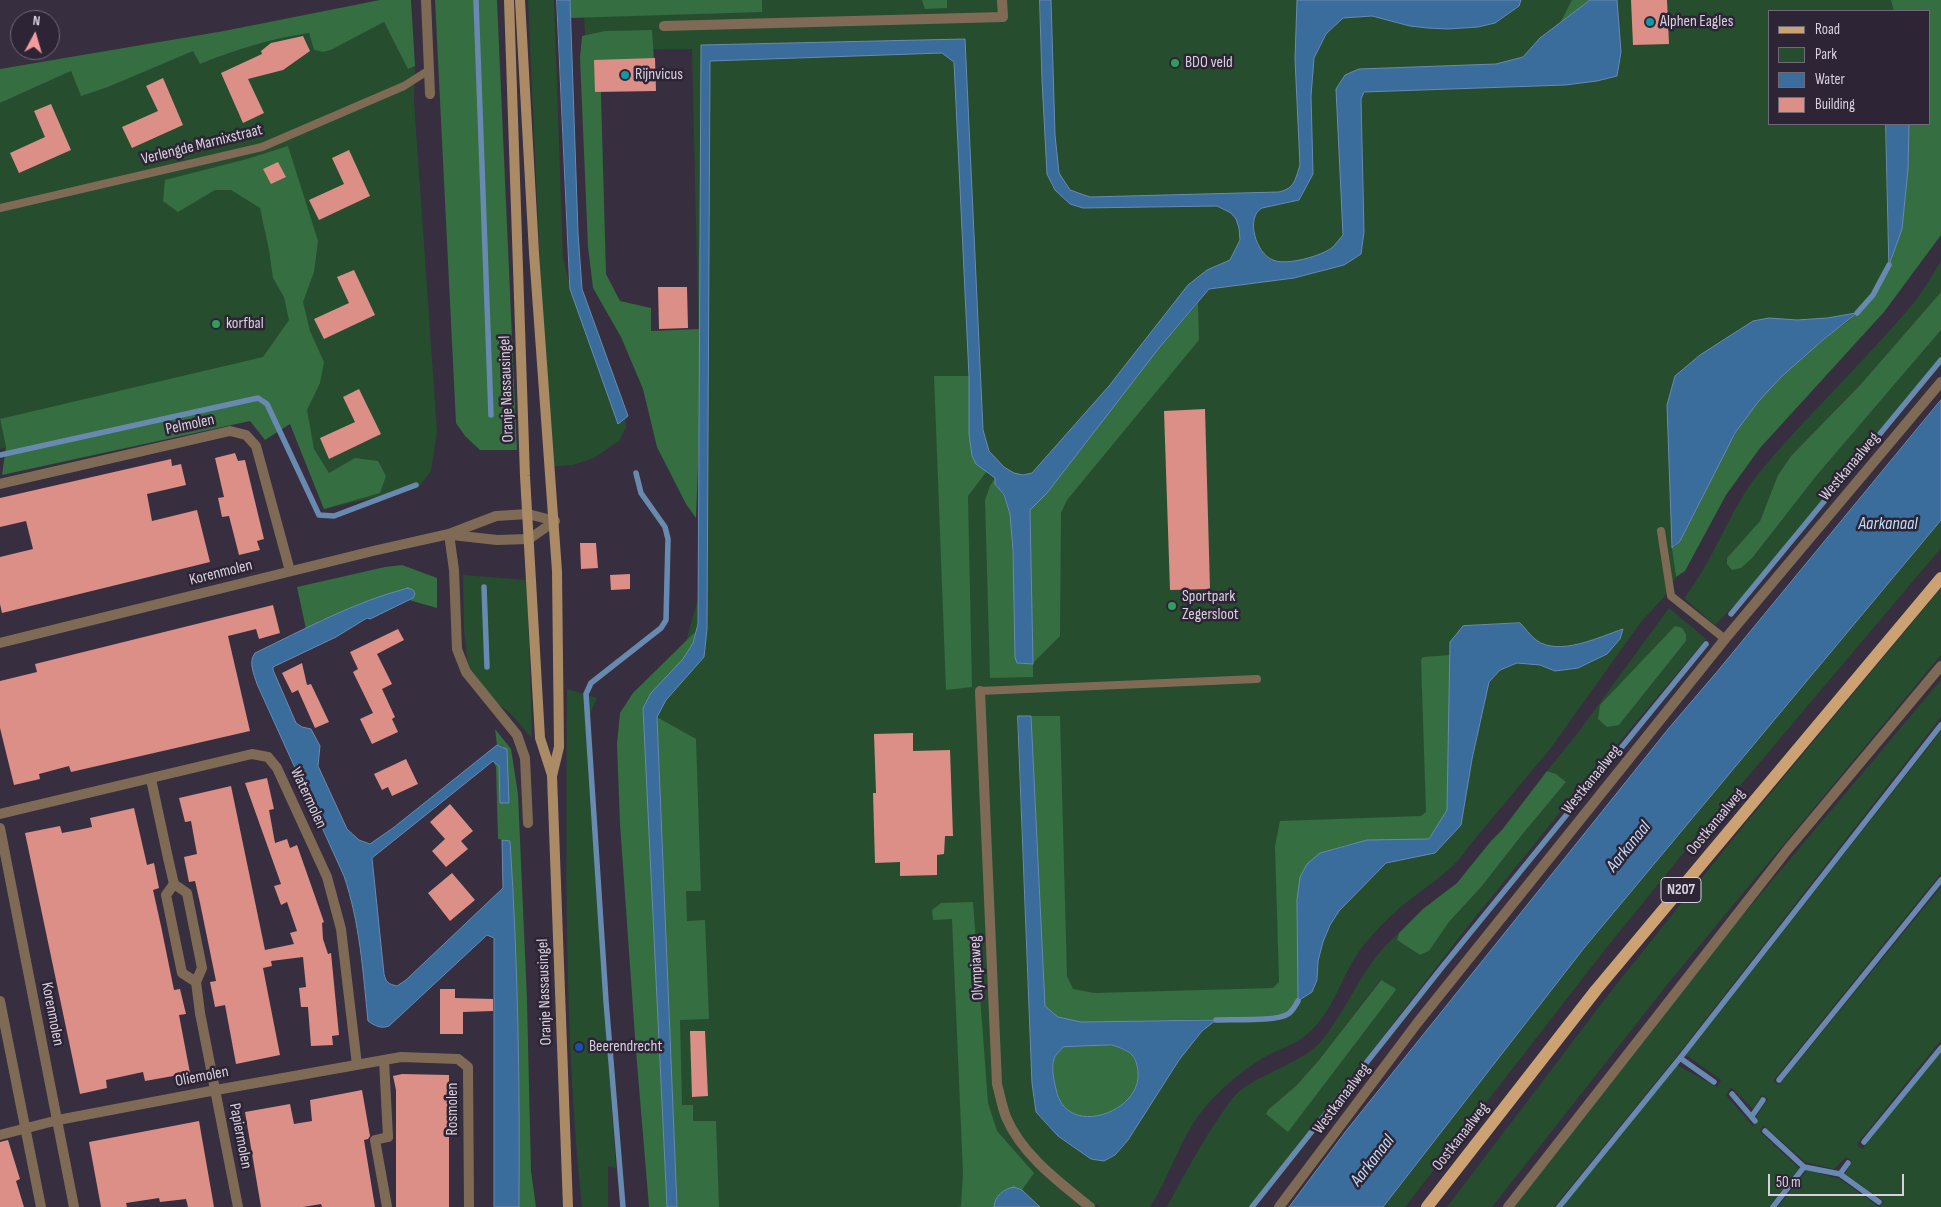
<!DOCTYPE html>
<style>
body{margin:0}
#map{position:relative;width:1941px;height:1207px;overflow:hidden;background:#372e40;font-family:"Sofia Sans Condensed",sans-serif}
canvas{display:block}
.legend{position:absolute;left:1768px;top:10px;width:162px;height:115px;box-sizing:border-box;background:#2d2435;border:1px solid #716978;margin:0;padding:6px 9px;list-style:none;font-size:15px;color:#d7d1dd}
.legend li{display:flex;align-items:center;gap:10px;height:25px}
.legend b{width:25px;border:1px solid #716978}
.north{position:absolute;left:10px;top:10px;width:50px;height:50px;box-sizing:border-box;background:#2d2435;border:1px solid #716978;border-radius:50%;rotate:6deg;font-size:14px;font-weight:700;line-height:20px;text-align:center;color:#d7d1dd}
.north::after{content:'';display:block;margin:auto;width:18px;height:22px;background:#f59b9d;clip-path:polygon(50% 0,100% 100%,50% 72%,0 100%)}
.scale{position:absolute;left:1768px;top:1174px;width:136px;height:22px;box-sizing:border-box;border:2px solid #d7d1dd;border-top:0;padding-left:6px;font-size:15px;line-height:18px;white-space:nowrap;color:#d7d1dd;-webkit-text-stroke:4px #2d2435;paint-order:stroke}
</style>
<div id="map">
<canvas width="1941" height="1207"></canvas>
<ul class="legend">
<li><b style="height:6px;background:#cca273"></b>Road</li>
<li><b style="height:14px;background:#274d2f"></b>Park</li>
<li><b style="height:14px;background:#3a6c9c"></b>Water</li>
<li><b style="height:14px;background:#db8f86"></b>Building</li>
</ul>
<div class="north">N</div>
<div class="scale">50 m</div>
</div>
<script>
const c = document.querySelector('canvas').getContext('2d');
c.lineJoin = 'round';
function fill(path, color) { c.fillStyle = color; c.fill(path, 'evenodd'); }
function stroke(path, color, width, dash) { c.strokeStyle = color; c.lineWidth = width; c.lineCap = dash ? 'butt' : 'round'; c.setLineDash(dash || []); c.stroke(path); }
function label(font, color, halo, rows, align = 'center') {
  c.font = font + ' "Sofia Sans Condensed",sans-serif'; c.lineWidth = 5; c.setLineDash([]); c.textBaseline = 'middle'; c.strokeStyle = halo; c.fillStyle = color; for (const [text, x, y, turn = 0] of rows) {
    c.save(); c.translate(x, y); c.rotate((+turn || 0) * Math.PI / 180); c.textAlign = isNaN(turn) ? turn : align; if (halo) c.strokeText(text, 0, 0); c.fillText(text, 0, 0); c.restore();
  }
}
const green = new Path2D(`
 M528 0H554L563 257 568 279 625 412 626 427 619 441 594 458 573 465 549 467Z
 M583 0H1907L1912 11H1770V124H1916L1914 256 1789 390 1675 573 1676 577 1664 597 1641 622 1550 749 1469 846C1450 876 1418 890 1393 914 1382 924 1366 941 1358 953 1340 980 1335 1007 1311 1031 1299 1042 1286 1047 1272 1053 1247 1066 1226 1084 1207 1105 1181 1134 1171 1175 1150 1207H1100L1097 1204 1094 1207H658L635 725 684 648 704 578 692 49 586 50Z
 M384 22 409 69 415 66 414 102 437 431 431 471 418 488 324 509 283 405 0 419 6 447 0 449V103L71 71 81 95 108 87 193 50 201 64C238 49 269 39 309 33L314 50 323 52 331 50Z
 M1941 261V292L1861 384 1791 456 1778 475 1760 521 1727 558 1753 557 1817 475 1941 330V356L1749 590 1715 625 1684 598C1714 561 1728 512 1758 474 1807 415 1863 363 1912 305 1923 292 1932 275 1941 261Z
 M1941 520V548L1690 845 1607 947 1405 1207H1383L1584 948Z
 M463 575 527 580 532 738 511 714 479 689 469 675 464 629Z
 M1941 588V655L1670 981 1492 1207H1447L1608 995 1745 824Z
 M1669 608 1706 639 1562 810 1464 931 1252 1207H1167C1183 1177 1199 1147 1218 1119 1226 1108 1233 1094 1245 1087 1267 1072 1306 1060 1322 1040 1350 1006 1364 961 1399 933L1397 940 1420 955 1429 951 1449 922 1482 886 1521 836 1566 782 1556 774 1547 771 1577 734ZM1686 641 1619 725 1635 667ZM1380 980 1394 987 1396 990 1288 1131 1296 1086 1319 1060Z
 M1941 680V717L1676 1057 1554 1207H1514L1721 941Z
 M567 689 597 698C585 719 588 745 588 769L616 1168 608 1166V1207H582C564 1035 566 862 567 689Z
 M1941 731V873L1773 1081 1779 1085 1941 887V1040L1857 1144 1862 1149 1941 1052V1207H1778L1807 1170 1840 1179 1879 1207 1884 1201 1845 1174 1852 1161 1846 1157 1834 1169 1805 1162 1763 1125 1760 1132 1799 1168 1769 1207H1562L1677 1065 1717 1087 1721 1080 1686 1055ZM1731 1087 1753 1109 1762 1095 1768 1099 1757 1115V1120L1753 1126 1726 1095Z`);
const forest = new Path2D(`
 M380 0H411L415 66 408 69 384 22 331 50 323 52 314 50 309 33C269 39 238 49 200 64L193 51 108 87 81 96 71 71 0 103V69L224 31Z
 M435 0H497L517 450H480L465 436 456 423Z
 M570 0H762V12L570 18Z
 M922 0H947V8L925 9Z
 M1572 0H1590L1560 23Z
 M1891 0H1941V235L1884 312 1760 448 1726 495 1685 571 1676 577 1672 548 1675 547C1704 500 1722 446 1757 403 1776 379 1802 357 1826 338 1836 329 1849 322 1858 312 1907 263 1907 189 1909 124H1930V11H1894Z
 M652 30 654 61 600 60 606 274 620 301 651 308V331L699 329V440L696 518 686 504 657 447 643 389 621 337 593 288 588 247 580 58 582 36 605 31Z
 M288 146 318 241 314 272 303 302 310 331 324 362 320 383 307 410 314 449 329 473 355 458 378 461 386 476 380 493 324 509 290 424 265 440 250 421 2 475 6 447 0 419 263 357 289 320 284 297 273 278 269 250 260 208 231 190H215L178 212 163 201 165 180 247 159Z
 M1941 292V330L1817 475 1753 557 1741 568 1732 570 1727 564V558L1760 521 1778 475 1791 456 1861 384Z
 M1198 303 1199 340 1067 500 1061 513 1060 636 1033 663V677L990 678 985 500 990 486 995 478V484L1003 495 1010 514 1020 664H1033L1030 510 1047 493 1159 348Z
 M934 376H969V434L976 464 987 471 968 496 972 687 946 690Z
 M402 565 437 578V608L409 600 413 598 324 619 306 629 297 587 385 567Z
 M1675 626 1682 628 1686 634V641L1619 725 1607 727 1598 719 1600 705Z
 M695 632 693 651 657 695 651 872 667 1207H649L636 1051 620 824 617 744 620 713 633 693Z
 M1450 655 1447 810 1429 839 1367 841 1346 845 1320 853 1300 877 1298 1001C1292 1014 1285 1016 1271 1018L1081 1022 1058 1017 1045 1006 1031 716H1060L1067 976 1073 989 1094 993 1273 988 1279 982 1275 846 1280 821 1421 816 1426 812 1421 660 1423 657Z
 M657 717 696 739 701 891H686L687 921 705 920 709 1019 680 1020 682 1105H693V1121H716L719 1207H677Z
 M495 729 511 749 518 794 527 1000 531 1171 536 1207H519C520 1085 518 963 510 841L498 839 496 767 493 761 499 766 500 803 503 746 497 745Z
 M1547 771 1556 774 1566 782 1521 836 1482 886 1449 922 1429 951 1420 955 1397 940 1399 933 1423 909 1457 883 1491 841 1502 830Z
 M973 902 988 1103 997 1131 1034 1173 1022 1190C1008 1184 996 1192 994 1207H959L961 1206 963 1173 952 919 933 920 932 910 941 903Z
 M1381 980 1395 988 1396 990 1288 1132 1266 1114 1268 1110 1296 1086 1319 1060Z
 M1112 1045C1129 1051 1136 1053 1138 1072 1142 1112 1066 1140 1056 1089 1054 1081 1051 1068 1054 1059 1055 1055 1061 1050 1063 1047Z`);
const water = new Path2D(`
 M557 0H570L578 233 582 289 628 416 618 424 570 289Z
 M1040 0H1051L1055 135 1059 173 1070 190 1090 197 1279 192C1295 188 1295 180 1300 165L1295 59 1297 0H1521L1519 6 1495 23 1478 27 1448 29 1428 28 1410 26 1372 16 1343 18 1326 34 1314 58 1311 96 1313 174 1299 200 1262 208C1245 217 1256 254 1273 260 1286 266 1322 256 1333 247 1336 243 1340 239 1343 235L1336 89 1345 75 1359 69 1496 64 1523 57 1540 38 1590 0H1617L1621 52 1617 76 1597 81 1565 85 1364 92 1361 99 1364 232 1361 254 1344 265 1294 278 1209 289 1159 348 1047 493 1030 510 1033 664 1017 663 1015 657 1013 551 1010 514 1004 495 995 484V478L976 464 972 456 969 434V376L954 62 942 53 710 61 707 629 704 657 666 700 657 717 677 1207H667L643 708 651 693 683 659 693 643 698 624 701 45 965 39 983 430 989 451 1004 467 1014 473 1023 475 1032 473 1109 386 1188 285 1207 270 1230 260 1240 240 1239 228 1236 219 1231 213 1217 206 1083 208 1070 204 1055 190 1047 174 1042 80Z
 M1886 124H1909L1908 169 1902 229 1889 265Z
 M1857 313 1824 339 1781 377 1758 402 1735 433 1680 541 1672 548 1667 405 1675 376 1700 355 1753 321 1769 318 1797 320 1827 318Z
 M1941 400V520L1584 948 1383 1207H1289L1346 1131 1669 728 1716 673Z
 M408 588 413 590 415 594 413 598 370 619 367 618 336 637 273 667V670L296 723 302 727 311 729 320 746 318 766 347 829 359 840 370 844 393 828 497 745 507 749 509 803H500L499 766 493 761 372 858 384 974C386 982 388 984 397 986L406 980 503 888 502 840 510 841C518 963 520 1085 519 1207H494V938L487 935 389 1026C381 1029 375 1026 368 1021 363 972 360 923 344 876L257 684C254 674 248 662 255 653 305 629 354 602 408 588Z
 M1520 623C1525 628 1530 635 1536 640 1559 657 1599 637 1623 629L1620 639 1607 654 1578 668 1555 671 1540 665 1517 663 1500 670 1489 682 1472 759 1461 825 1435 853 1386 863 1339 911 1330 925 1323 942 1318 961 1317 980 1312 992 1298 1001 1297 900 1300 877 1307 864 1320 853 1367 840 1429 839 1447 810 1450 642 1463 626Z
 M1018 716H1031L1045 1006 1058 1017 1081 1022 1216 1020 1202 1031 1179 1060 1128 1140 1115 1155 1104 1161 1091 1159 1058 1136 1036 1112 1032 1083ZM1112 1045C1129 1051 1136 1053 1138 1072 1142 1112 1066 1140 1056 1089 1054 1081 1051 1068 1054 1059 1055 1055 1061 1050 1063 1047Z
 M1014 1187 1022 1190 1040 1207H994C995 1196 1003 1189 1014 1187Z`);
const stream = new Path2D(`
 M476 0 491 415
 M1857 313 1873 295 1889 265
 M0 455 258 398 267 404 319 515 334 516 416 485
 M484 587 487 667
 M1731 614 1941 360
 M1216 1020C1232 1019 1276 1022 1288 1014 1293 1011 1295 1006 1298 1001
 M1680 1058 1714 1082
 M1779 1080 1941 880
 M1732 1094 1755 1121
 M1752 1116 1763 1100
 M1765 1131 1804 1167 1840 1174 1879 1202
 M1864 1142 1941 1048
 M1840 1174 1848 1163
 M623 1207 606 1001 586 694 591 683 661 628 666 620 668 539 665 527 641 493 636 473
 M1252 1207 1443 966 1706 644
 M1559 1207 1680 1058 1941 725
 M1773 1207 1804 1167`);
const building = new Path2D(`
 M1631 0H1667L1669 44 1633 45Z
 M303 36 310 51 283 70 248 79 264 113 243 123 221 73 262 54 261 51 271 43Z
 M655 58 656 91 595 92 594 60Z
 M163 78 183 125 132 148 122 127 158 111 146 86Z
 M51 104 71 150 19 173 10 153 45 137 34 111Z
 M349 150 370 196 319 220 309 200 344 184 332 158Z
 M278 162 286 177 271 184 263 169Z
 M354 270 375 315 324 339 314 319 349 303 337 277Z
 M658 287H687L688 328 659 329Z
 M359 389 381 434 329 459 320 438 355 422 343 397Z
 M1205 409 1210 589 1170 590 1164 411Z
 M235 453 238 461 245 460 264 539 257 541 260 550 239 555 229 516 222 517 218 498 224 497 215 458Z
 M171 459 172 466 181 464 186 485 147 494 152 521 197 510 210 562 2 613 0 604V557L33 549 26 521 0 527V498Z
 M580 543H596L598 568 581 569Z
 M630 574V589L611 590 610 575Z
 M273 605 280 633 259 639 256 629 228 636 250 731 71 772 69 766 39 774 40 779 14 785 0 728V681L37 672 35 664Z
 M398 629 404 640 377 654 392 684 382 689 395 717 392 719 398 732 372 744 360 719 373 713 353 672 358 669 350 652Z
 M302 663 307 685 311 684 329 722 315 728 298 690 292 693 282 673Z
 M913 733V751L950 750 953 836H945L944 854 937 855V875L900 876V862L875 863 873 793H876L874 734Z
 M406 759 418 784 392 796 388 787 382 790 374 774Z
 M267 778 274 809 269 810 275 843 287 839 290 848 297 845 324 922 322 923 323 939 328 954 331 953 339 1035 332 1036 333 1045 311 1046 308 1007H301L299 988 306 987 303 957 271 961 272 966 263 968 280 1055 236 1064 225 1005 215 1007 210 982 216 981 200 903 195 881 189 882 184 857 197 854 191 821 185 822 179 798 231 786 265 950 294 944 290 933 297 931 287 902 281 905 274 886 281 884 245 783Z
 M450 804 473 831 461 841 468 849 446 867 432 851 445 839 430 822Z
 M134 808 147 865 154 863 159 888 153 890 161 926 174 990 180 989 186 1014 179 1015 190 1073 145 1081 143 1072 106 1080 107 1088 80 1094 25 833 60 826 62 833 78 830 92 827 90 818Z
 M452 873 475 900 450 921 428 893Z
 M440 989H455V998L493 999V1011L463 1012V1034H440Z
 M690 1031H705L708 1096 692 1097Z
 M402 1074 449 1075V1207H396V1090L393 1076Z
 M362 1090 370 1136 368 1139 364 1140 375 1207H322L321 1204 303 1207H261L245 1112 290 1104 294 1124 312 1121 310 1100Z
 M199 1121 214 1207H188L186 1199 160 1202 159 1198 126 1203 127 1207H101L89 1142Z
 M8 1140 20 1179 16 1181 24 1207H0V1142Z`);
const service = new Path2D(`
 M0 208 262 147 404 86 429 70
 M1661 531 1671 596 1725 639
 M980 691 1257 679`);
const pedestrian = new Path2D(`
 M168 858 174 884 187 893 202 968 196 982 200 1013
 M174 884 166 895 182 973 196 982
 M387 1207 375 1140 388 1137`);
const minor = new Path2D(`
 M426 0 430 94
 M664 26 1003 17 1002 0
 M0 484 230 431 246 435 256 446 290 571
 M449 534 454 570 457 649 466 672 517 735 525 758 528 823
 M452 535 497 540 529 539 555 521
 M0 643 373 551 449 534 496 516 528 514 555 521
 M980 691 997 1084C1000 1095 1002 1107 1006 1117 1022 1155 1059 1182 1090 1207
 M151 779 168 858
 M0 814 252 754 268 757 277 768 327 877 341 929 357 1065
 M0 828 74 1207
 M0 1001 41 1207
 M200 1013 238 1207
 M384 1060 388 1137
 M0 1135 58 1120 216 1090 384 1060 401 1057 458 1059 468 1067 469 1207
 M1279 1207 1418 1022 1725 639 1941 382
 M1508 1207 1788 849 1941 666`);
const secondary = new Path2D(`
 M509 0 525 476 540 738 552 775
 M520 0 534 253 557 571 559 747 552 776 568 1207`);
const primary = new Path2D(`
 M1427 1207 1596 990 1941 578`);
const markers = [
 [1650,22,5,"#0f9aa8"],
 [1175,63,5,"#2e9e5b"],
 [625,75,5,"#0f9aa8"],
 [216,324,5,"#2e9e5b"],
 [1172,606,5,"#2e9e5b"],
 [579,1047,5,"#1a4fb4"]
];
const shields = [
 [1681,890,40]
];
const shieldNames = [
 ["N207",1681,890]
];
const poiNames = [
 ["Alphen Eagles",1660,22],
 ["BDO veld",1185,63],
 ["Rijnvicus",635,75],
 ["korfbal",226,324],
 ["Sportpark",1182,597],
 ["Zegersloot",1182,615],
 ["Beerendrecht",589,1047]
];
const streetNames = [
 ["Verlengde Marnixstraat",202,145,-14],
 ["Oranje Nassausingel",507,389,-92],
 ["Pelmolen",190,425,-12],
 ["Westkanaalweg",1850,467,-50],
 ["Korenmolen",221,573,-14],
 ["Westkanaalweg",1592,780,-51],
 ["Watermolen",308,798,65],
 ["Oostkanaalweg",1716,822,-50],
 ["Olympiaweg",977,968,-93],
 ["Oranje Nassausingel",545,992,-92],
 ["Korenmolen",52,1014,79],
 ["Oliemolen",202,1077,-11],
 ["Westkanaalweg",1342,1099,-53],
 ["Rosmolen",453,1109,-90],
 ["Papiermolen",240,1136,79],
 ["Oostkanaalweg",1461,1137,-52]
];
const waterNames = [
 ["Aarkanaal",1888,524],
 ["Aarkanaal",1629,847,-51],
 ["Aarkanaal",1373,1161,-52]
];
fill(green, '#274d2f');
fill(forest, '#346e41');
fill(water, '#3a6c9c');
stroke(water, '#698ab0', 1);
stroke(stream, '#698ab0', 5.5);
fill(building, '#db8f86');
stroke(service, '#7f6b55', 8);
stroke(pedestrian, '#7f6b55', 10);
stroke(minor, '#7f6b55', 10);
stroke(secondary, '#ab8a66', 10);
stroke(primary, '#cca273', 12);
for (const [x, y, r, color] of markers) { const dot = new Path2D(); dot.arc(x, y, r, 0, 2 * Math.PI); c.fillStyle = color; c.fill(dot); stroke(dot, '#2d2435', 2); }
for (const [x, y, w] of shields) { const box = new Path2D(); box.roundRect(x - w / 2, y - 12.5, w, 25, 4); c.fillStyle = '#2d2435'; c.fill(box); stroke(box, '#d7d1dd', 1); }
label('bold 15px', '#d7d1dd', null, shieldNames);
label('16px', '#d7d1dd', '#2d2435', poiNames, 'left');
label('16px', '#d7d1dd', '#2d2435', streetNames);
label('italic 18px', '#c0dcf8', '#2d2435', waterNames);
</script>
